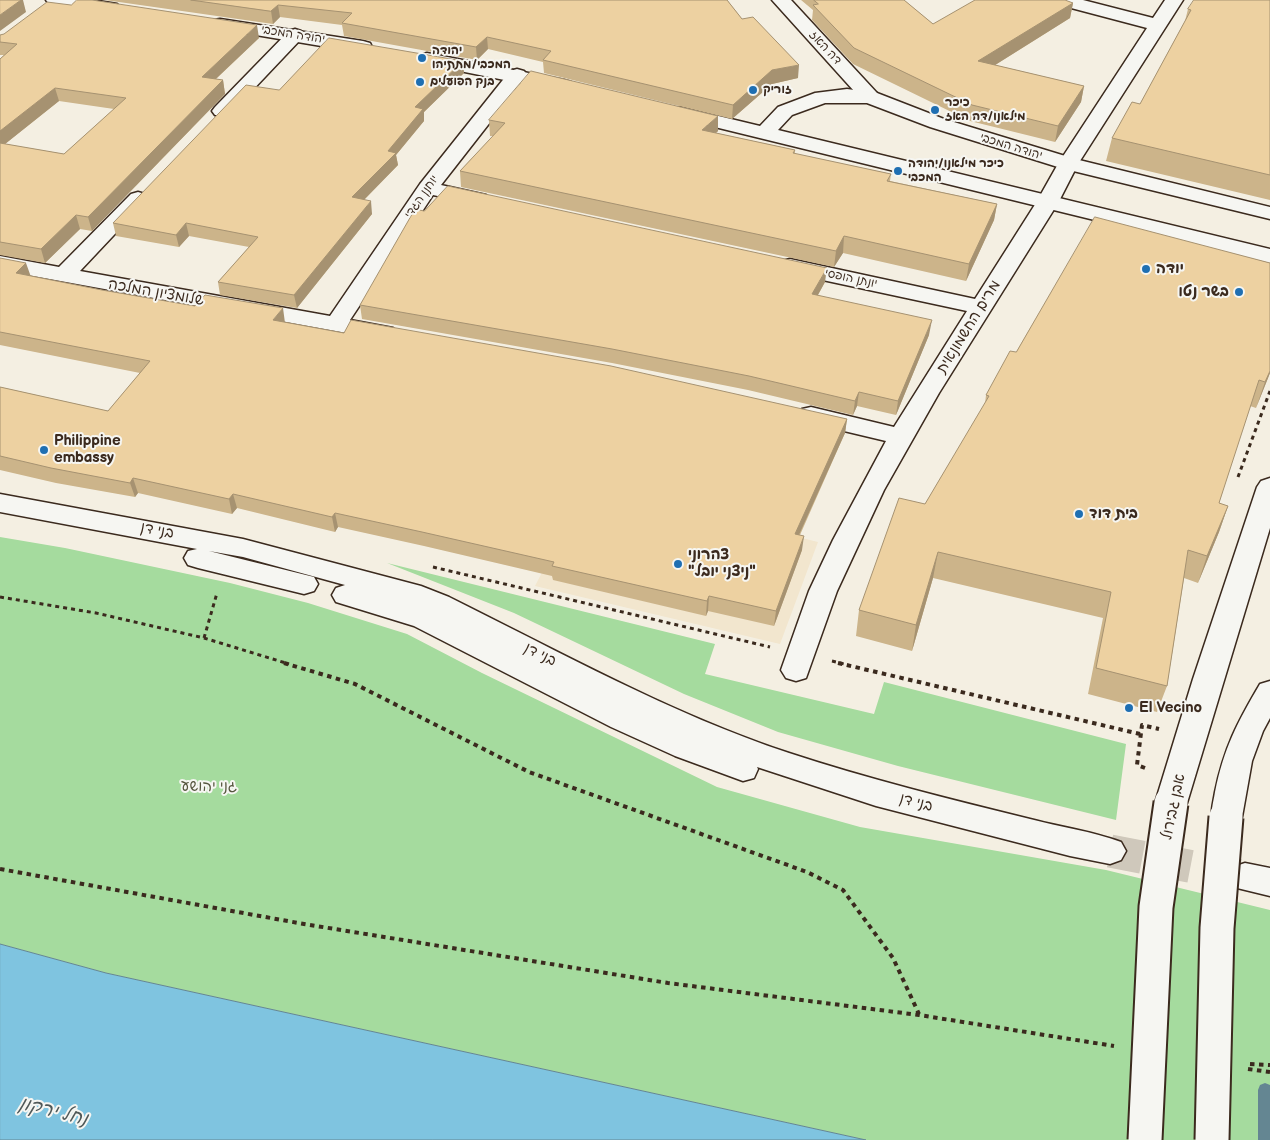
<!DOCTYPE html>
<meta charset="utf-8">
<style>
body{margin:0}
canvas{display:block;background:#f4efe2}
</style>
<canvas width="1270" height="1140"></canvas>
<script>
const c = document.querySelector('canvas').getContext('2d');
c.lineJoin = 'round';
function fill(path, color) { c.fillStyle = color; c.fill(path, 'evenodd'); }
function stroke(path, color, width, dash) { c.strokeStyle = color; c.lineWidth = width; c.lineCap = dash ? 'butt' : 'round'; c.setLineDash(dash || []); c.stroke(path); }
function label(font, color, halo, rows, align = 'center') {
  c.font = font + ' "Balsamiq Sans","Playpen Sans Hebrew",sans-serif'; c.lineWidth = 4; c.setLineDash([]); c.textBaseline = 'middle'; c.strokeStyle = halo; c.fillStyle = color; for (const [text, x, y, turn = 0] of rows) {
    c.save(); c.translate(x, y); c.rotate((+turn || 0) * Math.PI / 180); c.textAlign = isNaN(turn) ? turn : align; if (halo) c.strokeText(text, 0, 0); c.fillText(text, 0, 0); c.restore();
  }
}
const built = new Path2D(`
 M587 485 818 542 780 644 535 586Z`);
const green = new Path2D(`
 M0 537 65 548 230 583 308 603 407 634 482 673 717 787 860 827 1106 870 1270 910V1140H866L106 973 0 944Z
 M387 563 715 644 705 674 874 714 884 682 1126 744 1116 820 898 766 778 732 684 694 514 613Z`);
const water = new Path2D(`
 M0 944 106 973 866 1140H0Z`);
const stream = new Path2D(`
 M1265 1083 1270 1085V1140H1258V1090L1260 1085Z`);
const streetTunnel = new Path2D(`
 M1110 851 1241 876`);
const pathFar1 = new Path2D(`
 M1238 477 1270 391
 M433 567 770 647
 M0 597 96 613 204 638 289 664
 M204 638 217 593
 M832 661 844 664`);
const path = new Path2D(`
 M284 663 355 684 529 772 807 872 843 890 893 958 919 1014
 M838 663 1140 734
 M1145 768 1137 765 1142 725 1159 729
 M0 869 304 924 668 983 919 1015 1114 1046
 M1250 1064 1270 1065
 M1248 1069 1270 1072`);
const street = new Path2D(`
 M772 0H791L877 93 880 97 877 101H863Z
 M1053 0H1083L1153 18 1165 0H1183L1078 164 1058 203 939 393 884 490 837 591 806 678 796 681 786 678 781 670 809 591 833 540 886 441 802 421 799 415 802 409 811 407 894 427 967 311 790 273 782 271 779 266 782 261 790 259 975 299 1036 203 1058 164 1147 28 1056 4Z
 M295 29 301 31 304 35 301 39 229 115H215L212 111 215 107 289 31Z
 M517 69 524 71 527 75 441 185 486 195 490 199 486 203 479 205 433 195 350 320 393 328 397 333 393 338 385 340 0 270V256L59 267 131 194 138 192 145 194 149 198 145 202 80 271 330 316 420 184 510 71Z
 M0 494 243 539 421 586 449 597C560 652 671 714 789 753 868 779 949 799 1030 819 1060 827 1092 831 1121 842L1126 851 1121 860 1110 864 1070 856 876 806 757 767 758 769 754 778 743 781 675 756 611 727 414 626 336 602 332 595 336 588 345 585 243 557 209 551 314 577 318 584 314 591 304 594 198 568 188 565 184 558 188 551 197 549 0 512Z
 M1245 863 1270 868V896L1233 887 1229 877 1233 867Z`);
const secondary = new Path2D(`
 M46 0H92L117 4 120 8 117 12 111 13 55 5 49 4Z
 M220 19 363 41 370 43 372 47 370 51 363 53 214 28 211 24 214 20Z
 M427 53 564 80 571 82 574 86 571 90 564 92 420 63 418 59 420 55Z
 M847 89 877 93 944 119 1075 159 1270 207V219L1061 168 930 127 867 103H825L792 115 778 130 1270 249V263L674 117 671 113 674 109 681 107 760 126 778 107 815 93Z
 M1270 478V528L1187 803 1182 812 1171 816 1160 812 1155 803 1193 679 1257 487 1261 481Z
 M1270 681V718L1263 731 1252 761 1242 817 1237 826 1226 830 1215 826C1209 814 1213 805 1215 792 1224 748 1237 723 1260 684Z`);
const secondaryBridge = new Path2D(`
 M1145 1140 1156 907 1171 803
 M1212 1140 1217 928 1226 817`);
const wall = new Path2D(`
 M105 0H727L742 19 798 78 772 84 732 119 544 73 543 62 488 49 477 60 344 36 342 25 280 17 273 24Z
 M801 0H904L933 24 1073 3 1070 18 995 65 1084 86 1081 102 1055 142 970 121 853 64 812 20 813 10Z
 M1270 0V200L1106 161 1112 138 1140 104 1185 21 1188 9Z
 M0 35 259 38 216 79 223 80 225 94 92 231 80 229 45 263 0 255V59L4 55H0ZM59 101 114 109 64 154 5 144Z
 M464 73 424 112V121L396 155 398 165 364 200 372 214 297 308 220 295 218 282 249 247 189 236 179 247 116 236 113 223 279 90Z
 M489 120 718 131 716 133 795 150V154L891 174 890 181 997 204 994 220 966 281 843 253 834 267 461 187 460 171 493 136H490Z
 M0 258 30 276 102 290 344 333 847 419 845 433 800 535 802 550 774 626 708 611 706 616 553 580 552 576 424 546 338 527 335 532 237 508 232 514 138 493 135 497 56 483 0 470V387L108 411 140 373 0 345Z
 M825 282 818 295 929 335 896 415 857 406 853 415 748 390 612 363 362 319 360 305Z
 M1016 352 1270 373 1256 408 1250 406 1219 503 1228 506 1219 532 1198 583 1184 578 1167 686 1157 712 1088 694 1103 618 933 578 912 651 856 636 859 610 925 504 985 404 986 395Z`);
const shadedWall = new Path2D(`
 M21 0H23L26 12 0 31V15Z
 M1073 3 1070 18 976 77 978 61Z
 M278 5 280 17 273 24 271 11Z
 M257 25 259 38 204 90 202 77Z
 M487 37 488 49 477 60 476 47Z
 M463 61 464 73 424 112V121L396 155 398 165 354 210 352 197 388 151 415 107Z
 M799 65 798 78 772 84 732 119 733 105 772 70Z
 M223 80 225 94 92 231 88 217Z
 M1084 86 1081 102 1055 142 1058 126Z
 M55 88 59 101 0 148V131Z
 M718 116V131L702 146V130Z
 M371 201 372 214 297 308 294 295Z
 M997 204 994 220 966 281 969 264Z
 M76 215 80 229 45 263 41 249Z
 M186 223 189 236 179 247 176 235Z
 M844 236 843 253 834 267 836 251Z
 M26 263 31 277 16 273Z
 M827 268 825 282 810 309 812 294Z
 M283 308 285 323 273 320Z
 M932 320 929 335 896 415 898 401Z
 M1270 371V373L1256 408 1265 382Z
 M859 392 857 406 853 415 855 401Z
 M847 419 845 433 793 548 795 534Z
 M133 478 138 493 135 497 130 483Z
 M233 494 237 508 232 514 229 499Z
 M1228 506 1219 532 1198 583 1207 556Z
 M335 513 338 527 335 532 332 517Z
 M804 536 802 550 774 626 776 611Z
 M938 552 933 578 912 651 916 625Z
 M709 596 708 611 706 616 707 601Z`);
const building = new Path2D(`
 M0 0H21L0 15Z
 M77 0H92L257 25 202 77 223 80 88 217 76 215 41 249 0 242V143L64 154 126 98 55 88 0 131V59L17 44 0 42V35L4 34 47 2 71 5Z
 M191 0H727L742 19 753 17 799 65 772 70 733 105 543 60 551 51 487 37 476 47 342 23 352 13 278 5 271 11Z
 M814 0H904L933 24 975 0H1065L1073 3 978 61 1084 86 1058 126 972 105 854 48 813 5 818 4Z
 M1194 0H1270V175L1112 138 1132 102 1140 104 1191 10 1188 9Z
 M329 38 463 61 415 107 423 109 388 151 396 153 352 197 371 201 294 295 218 282 258 237 186 223 176 235 113 223 246 85 279 90Z
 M531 71 718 116 702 130 795 150 793 153 891 174 887 181 997 204 969 264 844 236 836 251 460 171 505 123 489 120Z
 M448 186 827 268 812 294 932 320 898 401 859 392 855 401 749 376 612 349 360 305 415 209 424 211Z
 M1095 217 1270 263V371L1265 382 1259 380 1219 503 1228 506 1207 556 1188 550 1167 686 1096 668 1111 592 938 552 916 625 859 610 899 498 925 504 989 396 986 395 1010 351 1016 352Z
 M0 258 26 263 16 273 102 290 195 306 205 295 283 308 273 320 344 333 351 320 611 366 847 419 795 534 804 536 776 611 709 596 707 601 552 566 554 562 422 532 335 513 332 517 233 494 229 499 133 478 130 483 51 468 0 456V387L108 411 150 361 0 332Z`);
const markers = [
 [422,58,5,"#1f6fb2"],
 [420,82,5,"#1f6fb2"],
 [753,90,5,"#1f6fb2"],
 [935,110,5,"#1f6fb2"],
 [898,171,5,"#1f6fb2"],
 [1146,269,5,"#1f6fb2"],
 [1239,292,5,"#1f6fb2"],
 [44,450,5,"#1f6fb2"],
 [1079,514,5,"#1f6fb2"],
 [678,564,5,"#1f6fb2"],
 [1129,708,5,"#1f6fb2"]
];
const farStreetnames = [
 ["יהודה המכבי",293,35,9],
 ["דה האז",825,48,47],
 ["יהודה המכבי",1011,147,17],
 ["יוחנן הגדי",422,197,-55],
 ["יונתן הופסי",851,279,12]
];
const farPoinames = [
 ["יהודה",432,51],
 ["המכבי/מתתיהו",432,65],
 ["בנק הפועלים",430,82],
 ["זוריק",763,90],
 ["כיכר",945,103],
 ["מילאנו/דה האז",945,117],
 ["כיכר מילאנו/יהודה",908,164],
 ["המכבי",908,178]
];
const poiNames = [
 ["יודה",1156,269],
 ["בשר נטו",1229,292,"right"],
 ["Philippine",54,441],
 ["embassy",54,458],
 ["בית דוד",1089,514],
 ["צהרוני",688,555],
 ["\"ניצני יובל\"",688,572],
 ["El Vecino",1139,708]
];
const streetNames = [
 ["שלומציון המלכה",156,293,10],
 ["מרים החשמונאית",969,327,-58],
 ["בני דן",157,531,11],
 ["בני דן",540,655,27],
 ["בני דן",916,803,15],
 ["אבן גבירול",1174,807,-78]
];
const parkNames = [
 ["גני יהושע",209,787]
];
const nearWaternames = [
 ["נחל ירקון",53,1112,14]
];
fill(built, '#f2e6ce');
fill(green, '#a5db9e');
fill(water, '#7fc4e0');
stroke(water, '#648692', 1);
fill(stream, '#648692');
stroke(streetTunnel, '#cfc8bb', 33, [33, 16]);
stroke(street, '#3b2a1e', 3);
stroke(secondary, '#3b2a1e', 3);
stroke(pathFar1, '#3b2a1e', 3, [4, 4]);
stroke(path, '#3b2a1e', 4, [4.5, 4.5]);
fill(street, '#f6f6f2');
fill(secondary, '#f6f6f2');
stroke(secondaryBridge, '#3b2a1e', 37, []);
stroke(secondaryBridge, '#f6f6f2', 33);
fill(wall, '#ccb48a');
fill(shadedWall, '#a69271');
fill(building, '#edd1a1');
stroke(building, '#a69271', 1);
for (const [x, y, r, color] of markers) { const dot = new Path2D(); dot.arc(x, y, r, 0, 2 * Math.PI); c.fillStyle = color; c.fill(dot); stroke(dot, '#f6f6f2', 2); }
label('12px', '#3b2a1e', '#f6f6f2', farStreetnames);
label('bold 12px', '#3b2a1e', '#f6f6f2', farPoinames, 'left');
label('bold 15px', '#3b2a1e', '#f6f6f2', poiNames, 'left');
label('15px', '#3b2a1e', '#f6f6f2', streetNames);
label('15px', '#56563e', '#f6f6f2', parkNames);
label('italic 19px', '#4f5858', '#f6f6f2', nearWaternames);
</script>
